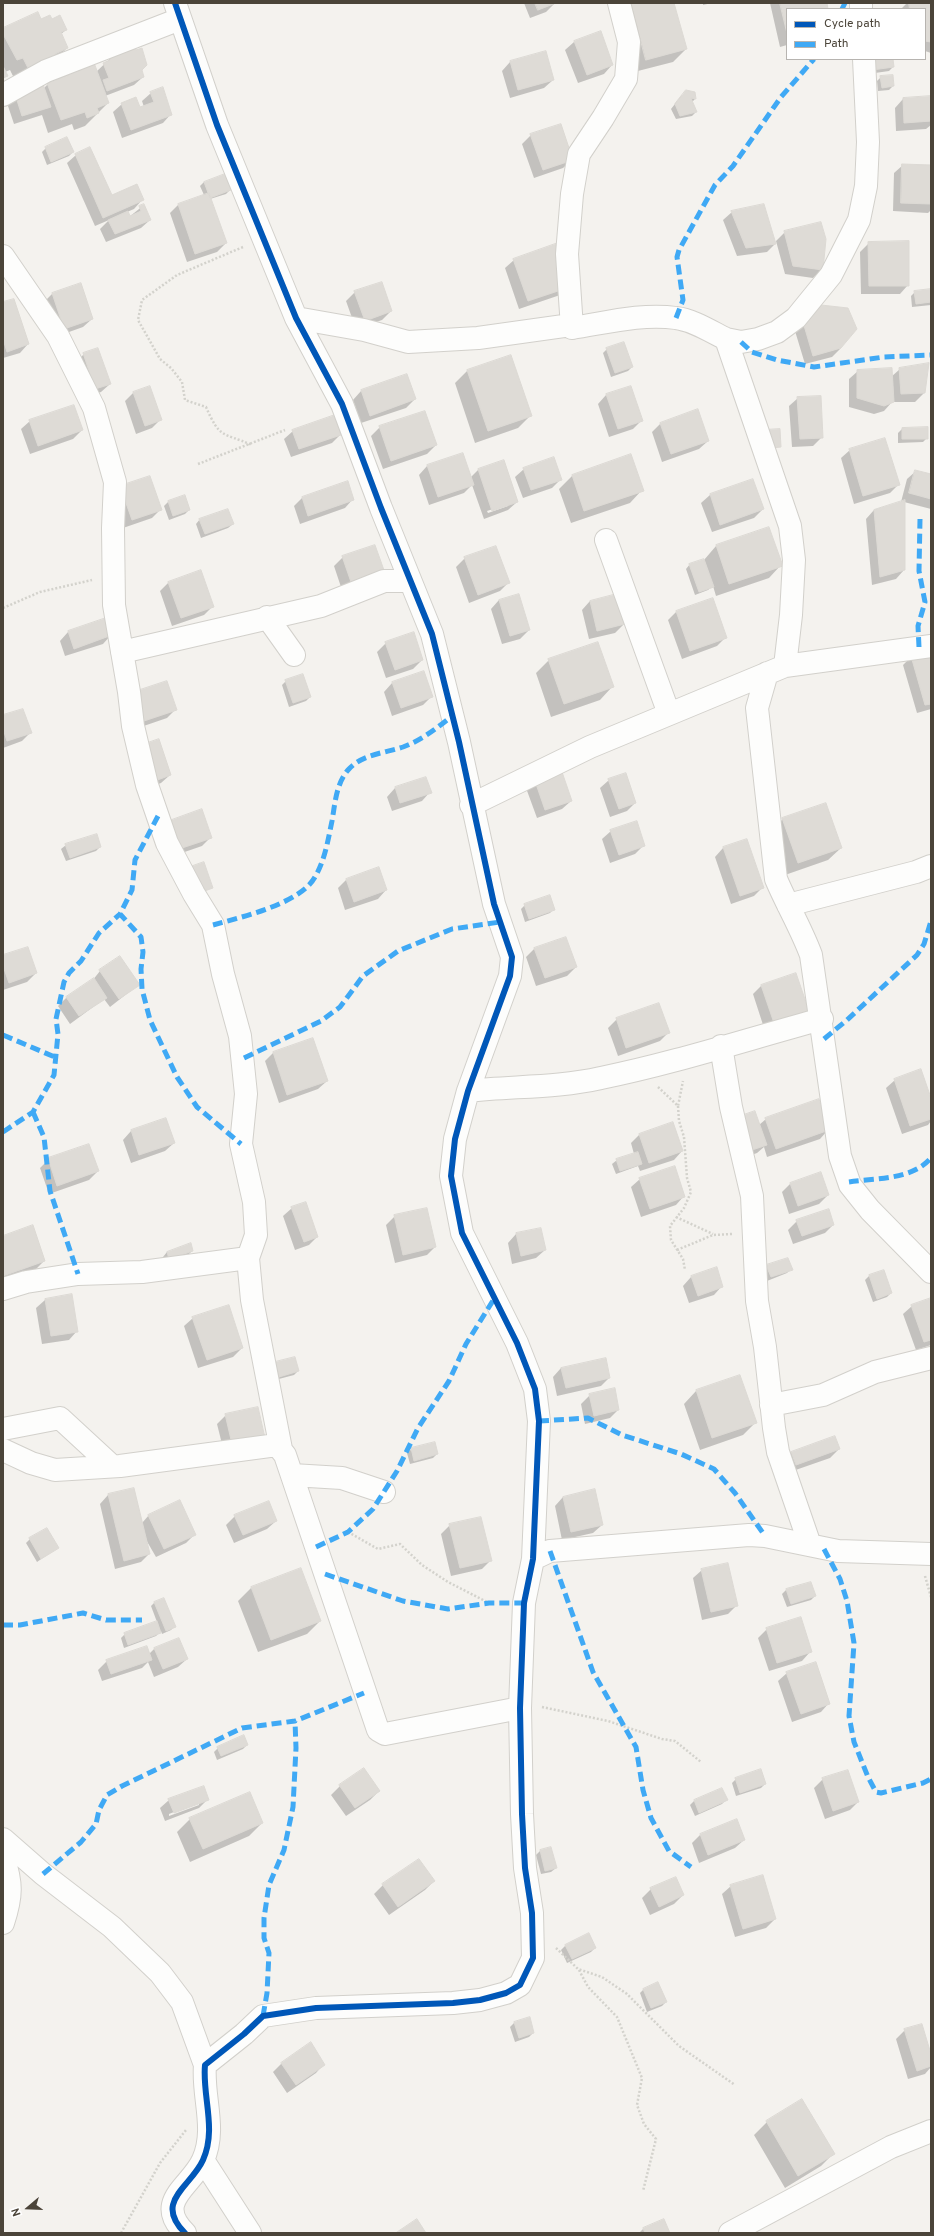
<!DOCTYPE html>
<style>
body{margin:0}
#map{position:relative;width:934px;height:2236px;overflow:hidden;background:#f4f2ee;font-family:Overpass,sans-serif}
canvas{display:block}
.frame{position:absolute;inset:0;border:4px solid #4b4439;pointer-events:none}
.legend{position:absolute;left:786px;top:8px;width:140px;height:52px;box-sizing:border-box;background:#fff;border:1px solid #b7b4b0;margin:0;padding:5px 7px;list-style:none;font-size:12px;color:#4b4439}
.legend li{display:flex;align-items:center;gap:8px;height:20px}
.legend b{width:20px;border:1px solid #b7b4b0}
.north{position:absolute;left:8px;top:2188px;width:40px;height:40px;-webkit-text-stroke:3px #fff;paint-order:stroke;rotate:251deg;font-size:11px;font-weight:700;line-height:16px;text-align:center;color:#4b4439}
.north::after{content:'';display:block;margin:auto;width:14px;height:18px;background:#4b4439;clip-path:polygon(50% 0,100% 100%,50% 72%,0 100%)}
</style>
<div id="map">
<canvas width="934" height="2236"></canvas>
<div class="frame"></div>
<ul class="legend">
<li><b style="height:5px;background:#0057b8"></b>Cycle path</li>
<li><b style="height:5px;background:#3fa9f5"></b>Path</li>
</ul>
<div class="north">N</div>
</div>
<script>
const c = document.querySelector('canvas').getContext('2d');
c.lineJoin = 'round';
function fill(path, color) { c.fillStyle = color; c.fill(path, 'evenodd'); }
function stroke(path, color, width, dash) { c.strokeStyle = color; c.lineWidth = width; c.lineCap = dash ? 'butt' : 'round'; c.setLineDash(dash || []); c.stroke(path); }
const shadow = new Path2D(`
 M524 3H555L546 12 530 18Z
 M620 3H673L686 49 673 62 634 72Z
 M703 3H712L703 5Z
 M770 3H826L827 9H787V45L780 47Z
 M907 3H931V53L925 51V9H901Z
 M40 20H51L66 30 61 34 67 48 54 61 15 80 10 70 5 72 6 76 3 79V29Z
 M600 32 612 65 604 74 578 83 565 50 574 42Z
 M114 55 141 70 143 77 134 85 105 96 108 103 85 126 74 130 72 124 48 133 42 115 14 124 7 103 44 88 48 84 57 80 67 71 96 72Z
 M892 59 893 67 889 71 868 74Z
 M510 62 553 80 544 88 510 98 502 71Z
 M881 77 893 86 889 90 878 91 877 81Z
 M151 93 171 114 163 123 122 138 113 112 122 104 139 109 144 107 142 101Z
 M682 95 695 99 692 102 696 112 692 116 676 119 671 109Z
 M931 98V125L926 129 896 131 895 108 903 99Z
 M531 135 572 160 563 168 534 178 522 144Z
 M46 148 73 152 69 156 47 165 42 152Z
 M76 155 111 197 142 200 134 209 127 212 129 217 144 205 150 220 141 228 106 242 100 229 109 220 95 226 67 163Z
 M903 165 931 166V210L928 213 893 211 894 173Z
 M204 182 230 190 226 194 210 199 226 243 217 252 187 262 170 213 178 205 204 195 200 186Z
 M732 212 775 244 767 252 737 256 723 220Z
 M785 232 822 269 813 278 785 274 776 241Z
 M869 243 908 285 900 294H861L860 252Z
 M514 260 572 286 563 294 519 309 505 268Z
 M80 284 92 319 83 327 55 337 44 302 52 294Z
 M931 290V305L912 307 911 296 915 292Z
 M355 292 391 311 382 320 356 329 346 301Z
 M3 304 28 344 20 353 3 358Z
 M821 306 841 348 832 357 805 364 795 331Z
 M607 349 632 367 628 371 611 377 603 353Z
 M84 354 110 384 101 392 87 397 75 363Z
 M900 369 924 393 915 402H892L884 411 874 414 849 407V379L858 371 891 377Z
 M468 370 531 415 518 428 475 443 455 383Z
 M630 387 641 421 633 429 609 437 598 404 606 395Z
 M361 391 415 399 406 408 361 423 353 400Z
 M134 392 160 420 152 428 136 434 125 401Z
 M798 398 822 437 813 446 792 447 789 406Z
 M30 421 82 430 73 439 30 454 21 429Z
 M661 423 708 441 699 449 662 462 652 432Z
 M380 427 436 445 427 454 383 469 371 436Z
 M902 429 927 438 923 442 898 443V433Z
 M293 431 340 435 332 443 291 457 284 439Z
 M850 450 899 484 890 493 854 504 841 458Z
 M503 462 517 502 508 510 484 519 472 485 464 493 429 505 419 475 427 466 470 478 478 470ZM508 504V506L488 513 487 511Z
 M524 469 561 479 552 488 523 498 515 477Z
 M916 471 931 475V509L904 502V570L896 579 872 585 866 519 874 510 901 502 907 479Z
 M572 476 642 490 630 503 571 523 559 489Z
 M753 480 763 509 754 518 712 532 701 503 710 495Z
 M347 482 353 499 345 508 300 524 294 506 302 498Z
 M112 496 160 510 152 518 123 528Z
 M184 496 189 510 185 514 169 520 164 506 168 502Z
 M200 519 233 524 228 528 201 538 196 524Z
 M769 528 781 565 769 578 716 596 713 586 708 590 695 595 686 569 690 564 704 560 716 546Z
 M343 557 384 573 343 593 334 566Z
 M465 558 509 582 500 591 469 603 456 567Z
 M169 582 213 606 204 615 172 626 160 591Z
 M499 600 529 630 520 639 502 644 491 609Z
 M590 601 624 624 615 633 589 639 582 610Z
 M677 611 725 638 717 646 682 659 668 620Z
 M68 632 111 635 103 644 65 656 60 641Z
 M386 643 422 660 413 669 386 678 377 652Z
 M912 656 931 665V709L917 713 903 665Z
 M549 660 612 687 600 700 551 717 536 673Z
 M286 681 310 697 306 701 289 707 282 685Z
 M392 683 432 696 423 705 392 716 384 692Z
 M123 702 175 710 167 718 132 730Z
 M3 717 30 733 22 741 3 748Z
 M140 746 170 775 161 783 143 790Z
 M425 778 430 792 422 801 392 811 387 797 395 788Z
 M535 779 571 801 562 809 537 818 526 788Z
 M609 780 635 803 627 811 610 817 600 788Z
 M783 819 841 848 828 860 785 875 770 832Z
 M161 830 210 838 202 846 170 857Z
 M611 831 644 845 635 854 610 863 602 839Z
 M746 840 762 888 754 896 731 904 715 857 723 848Z
 M66 845 100 847 96 851 66 861 61 849Z
 M346 880 386 890 378 899 345 910 338 888Z
 M525 905 554 909 550 913 525 922 521 909Z
 M535 948 576 967 567 976 536 986 526 957Z
 M3 956 36 973 27 982 3 990Z
 M100 971 138 985 110 1007 104 999 70 1024 58 1006 67 997 92 981Z
 M761 986 799 1019 765 1031 753 994Z
 M617 1019 668 1033 660 1041 618 1056 608 1028Z
 M312 1039 327 1081 318 1089 279 1103 265 1061 273 1053Z
 M895 1080 931 1101V1121L928 1125 902 1134 886 1088Z
 M166 1119 174 1143 165 1151 131 1163 123 1140 131 1131Z
 M766 1119 828 1130 820 1139 767 1157 764 1147 757 1153 741 1159 759 1125Z
 M639 1135 682 1151 674 1160 640 1171 638 1166 616 1174 612 1164 617 1160 634 1154 631 1143Z
 M49 1159 98 1171 89 1180 49 1194 40 1168Z
 M820 1173 828 1195 819 1204 789 1214 782 1192 790 1184Z
 M640 1179 684 1196 676 1205 641 1217 631 1187Z
 M292 1208 317 1237 309 1245 295 1250 283 1216Z
 M395 1216 435 1247 427 1255 395 1263 386 1225Z
 M797 1221 833 1225 825 1233 793 1244 788 1230Z
 M540 1229 545 1250 536 1258 512 1264 508 1243 516 1234Z
 M3 1237 44 1261 31 1274 3 1284Z
 M192 1251 188 1255 165 1263 163 1257 167 1252Z
 M767 1266 791 1269 787 1273 767 1281 763 1270Z
 M884 1271 891 1293 887 1297 873 1302 865 1280 869 1276Z
 M691 1277 722 1286 714 1295 689 1303 683 1286Z
 M71 1295 77 1331 69 1340 42 1344 36 1308 45 1300Z
 M931 1299V1345L916 1350 903 1314 912 1306Z
 M193 1318 242 1348 233 1357 198 1368 184 1326Z
 M276 1363 298 1371 294 1375 275 1380Z
 M561 1368 609 1378 601 1386 557 1396 553 1377Z
 M696 1391 756 1422 743 1435 700 1450 684 1404Z
 M590 1395 618 1410 610 1418 585 1424 581 1404Z
 M258 1408 224 1452 217 1424 226 1415Z
 M412 1449 437 1454 433 1458 410 1464 407 1453Z
 M839 1449 830 1458 787 1473 783 1461 792 1452Z
 M134 1489 142 1523 149 1515 195 1534 186 1543 156 1557 145 1538 149 1554 141 1562 115 1569 100 1504 108 1495Z
 M563 1497 602 1525 593 1533 562 1540 555 1506Z
 M235 1516 276 1521 267 1529 234 1543 226 1525Z
 M450 1525 490 1561 482 1569 451 1576 441 1534Z
 M30 1539 57 1548 37 1562 26 1543Z
 M702 1570 737 1605 728 1614 702 1620 693 1578Z
 M251 1588 320 1621 307 1634 258 1652 238 1601Z
 M786 1590 815 1596 811 1600 787 1607 782 1594Z
 M155 1602 175 1626 171 1630 162 1634 161 1631 156 1636 124 1648 121 1638 125 1634 157 1622 151 1606Z
 M767 1629 810 1652 802 1661 769 1671 758 1638Z
 M155 1648 187 1659 178 1667 154 1677 148 1662 142 1668 102 1681 98 1670 107 1661 149 1654Z
 M787 1673 829 1703 821 1712 792 1722 778 1681Z
 M247 1745 243 1749 217 1760 214 1752 218 1748Z
 M364 1770 379 1791 370 1800 346 1816 331 1795 340 1786Z
 M736 1779 765 1784 761 1788 736 1796 732 1783Z
 M823 1779 858 1802 850 1810 825 1819 814 1788Z
 M722 1789 726 1800 722 1804 695 1816 690 1805 694 1801Z
 M208 1799 199 1808 165 1821 160 1808 169 1800ZM199 1802V1805L169 1816V1814Z
 M190 1819 262 1823 249 1836 190 1862 177 1832Z
 M736 1820 744 1840 735 1848 699 1863 692 1843 700 1835Z
 M540 1851 556 1868 551 1872 541 1874 536 1855Z
 M419 1860 434 1881 425 1890 389 1915 374 1894 383 1885Z
 M731 1886 775 1919 766 1928 735 1937 722 1894Z
 M651 1889 683 1895 674 1904 650 1915 642 1898Z
 M589 1935 595 1948 591 1952 567 1963 561 1950 565 1946Z
 M644 1989 666 2002 662 2006 647 2012 640 1993Z
 M514 2023 533 2033 529 2037 515 2042 510 2027Z
 M905 2030 931 2057V2067L925 2074 908 2079 896 2039Z
 M310 2044 324 2064 316 2073 287 2093 273 2072 281 2064Z
 M802 2101 834 2153 821 2166 785 2188 754 2135 767 2122Z
 M664 2220 669 2233H639L643 2229Z`);
const building = new Path2D(`
 M535 3H556L538 10Z
 M631 3H674L687 49 646 60Z
 M780 3H827L828 9H787V33Z
 M909 3H931V42L925 41V9H910Z
 M38 12 41 19 50 15 52 19 60 15 67 30 61 32 68 48 55 54 56 58 34 68 33 66 28 68 23 58 17 60 3 34V28Z
 M601 31 613 65 587 75 574 41Z
 M135 47 136 50 142 48 147 65 142 70 144 77 107 91 103 80 109 78 103 63 110 60 114 54Z
 M546 51 554 80 518 90 510 61Z
 M870 59H893L894 67 872 70Z
 M93 60 109 103 97 108 99 113 87 118 85 112 61 120 47 83 69 75 66 70Z
 M3 66 8 76 3 78Z
 M893 75 894 86 882 88 880 76Z
 M43 84 51 107 22 116 15 94Z
 M163 87 172 115 131 130 121 103 136 97 140 107 154 102 150 92Z
 M686 90 695 92 696 99 691 98 697 112 680 116 675 104Z
 M931 96V121L904 123 903 98Z
 M561 124 573 160 543 170 530 134Z
 M67 137 74 152 51 162 45 147Z
 M90 147 112 195 137 184 144 200 103 218 75 154Z
 M902 164 931 165V204L901 203Z
 M225 174 231 190 210 198 204 182Z
 M209 193 227 243 195 254 178 204Z
 M144 204 151 220 115 234 108 220 128 211 130 216 141 211 139 206Z
 M764 204 776 244 746 248 731 211Z
 M821 222 826 239 823 270 793 266 784 231Z
 M909 241V286H869L868 242Z
 M558 243 573 286 528 301 513 259Z
 M382 282 392 311 365 321 354 291Z
 M81 283 93 319 64 329 52 293Z
 M931 289V302L916 304 914 291Z
 M14 299 29 344 7 352 3 339V302Z
 M821 305 848 308 857 329 841 348 813 356 803 322Z
 M624 342 633 367 615 373 606 348Z
 M98 348 111 384 95 389 83 353Z
 M511 355 532 416 488 431 467 370Z
 M929 363 925 393 901 394 899 368Z
 M892 368 894 402 884 406 857 398V370Z
 M407 374 416 399 370 416 361 390Z
 M150 386 162 420 145 426 133 392Z
 M631 386 643 421 618 429 606 394Z
 M821 396 823 438 800 439 797 397Z
 M74 405 83 430 38 446 29 420Z
 M698 409 709 441 671 454 660 423Z
 M425 411 437 445 391 461 379 426Z
 M335 415 341 435 299 449 292 430Z
 M928 427V439H902V428Z
 M780 429 781 447 772 448 764 430Z
 M885 438 900 485 863 496 849 449Z
 M463 453 474 485 438 497 427 465Z
 M631 454 644 491 584 511 572 475Z
 M554 457 562 480 531 490 523 468Z
 M504 460 518 502 492 511 478 469Z
 M915 470 931 474V499L909 493Z
 M150 476 162 510 132 520 120 486Z
 M753 479 764 509 720 525 710 494Z
 M348 481 354 500 308 516 302 497Z
 M185 495 190 510 173 516 168 501Z
 M905 500V570L880 577 874 510Z
 M228 509 234 524 205 534 199 519Z
 M769 527 783 566 729 584 716 545Z
 M375 545 385 573 352 585 342 556Z
 M496 546 510 583 478 595 464 557Z
 M704 559 714 587 699 592 689 564Z
 M201 570 214 607 181 618 168 582Z
 M519 594 530 630 510 636 499 600Z
 M617 594 625 624 597 631 590 601Z
 M713 598 727 638 690 651 676 611Z
 M106 618 112 635 74 649 68 631Z
 M414 632 423 660 395 670 385 642Z
 M598 642 614 687 564 704 548 659Z
 M928 650 931 661V704L925 705 911 656Z
 M424 671 433 697 401 708 392 682Z
 M303 674 311 697 293 703 285 680Z
 M167 681 177 710 141 722 131 693Z
 M23 709 32 733 7 741 3 729V715Z
 M159 739 171 775 152 782 139 746Z
 M561 769 572 801 545 810 534 778Z
 M626 773 636 803 619 809 608 779Z
 M426 777 432 793 400 803 395 787Z
 M826 803 842 848 798 863 782 818Z
 M202 809 212 838 179 849 169 821Z
 M637 821 645 846 619 855 610 830Z
 M97 834 101 847 70 858 65 844Z
 M747 839 764 888 740 896 723 847Z
 M204 862 213 888 199 893 190 867Z
 M379 867 387 890 354 902 346 879Z
 M550 895 555 910 529 919 524 904Z
 M566 937 577 967 545 978 534 948Z
 M28 947 37 973 9 983 3 966V955Z
 M120 956 140 985 119 999 99 970Z
 M796 973 809 1011 774 1023 761 985Z
 M94 978 107 998 79 1016 66 997Z
 M659 1003 670 1033 626 1048 616 1018Z
 M313 1038 328 1081 287 1095 273 1052Z
 M921 1069 931 1098V1119L910 1126 894 1079Z
 M819 1099 829 1130 776 1149 765 1118Z
 M755 1111 767 1145 749 1151 738 1117Z
 M166 1118 175 1143 139 1155 131 1130Z
 M673 1122 683 1151 649 1163 639 1134Z
 M89 1144 99 1171 57 1186 48 1158Z
 M638 1152 642 1164 620 1171 616 1159Z
 M675 1166 685 1197 650 1209 639 1178Z
 M821 1172 829 1195 798 1206 790 1183Z
 M306 1202 318 1237 304 1242 291 1207Z
 M427 1208 436 1247 403 1255 394 1215Z
 M829 1209 834 1225 802 1236 796 1220Z
 M33 1225 45 1261 3 1276V1236Z
 M541 1228 546 1250 521 1256 516 1233Z
 M191 1243 193 1251 169 1259 167 1252Z
 M788 1258 793 1270 771 1277 766 1265Z
 M717 1267 723 1287 698 1296 691 1276Z
 M884 1270 892 1293 877 1299 869 1275Z
 M72 1294 78 1332 51 1336 45 1299Z
 M931 1298V1340L924 1342 911 1305Z
 M229 1305 243 1348 207 1360 192 1317Z
 M295 1357 299 1371 279 1377 275 1362Z
 M606 1358 610 1378 566 1388 561 1368Z
 M740 1375 757 1423 712 1438 696 1390Z
 M615 1388 619 1410 594 1416 589 1394Z
 M258 1407 265 1438 232 1444 225 1414Z
 M835 1436 840 1449 796 1465 791 1452Z
 M435 1442 438 1454 414 1461 411 1448Z
 M134 1488 150 1554 124 1561 108 1494Z
 M595 1489 603 1525 571 1532 563 1497Z
 M180 1500 196 1535 164 1549 148 1515Z
 M269 1501 277 1521 243 1535 234 1515Z
 M481 1517 492 1561 460 1568 449 1524Z
 M47 1528 59 1548 41 1559 29 1538Z
 M728 1563 738 1606 711 1612 701 1569Z
 M301 1568 321 1621 271 1640 251 1587Z
 M811 1582 816 1596 791 1604 786 1589Z
 M164 1598 176 1627 166 1631 154 1602Z
 M801 1617 812 1652 777 1663 766 1628Z
 M157 1621 161 1633 128 1645 124 1633Z
 M179 1638 188 1659 163 1669 154 1648Z
 M147 1646 152 1660 111 1674 106 1660Z
 M816 1662 830 1704 801 1714 786 1672Z
 M244 1735 248 1745 221 1756 217 1747Z
 M364 1768 380 1791 355 1808 339 1785Z
 M761 1769 766 1784 740 1793 735 1778Z
 M848 1770 859 1802 833 1811 822 1778Z
 M204 1786 209 1800 174 1813 168 1799Z
 M722 1788 728 1800 699 1813 694 1800Z
 M250 1792 263 1823 203 1849 189 1818Z
 M737 1819 745 1840 708 1855 700 1834Z
 M551 1847 557 1868 545 1871 540 1850Z
 M419 1859 435 1881 398 1907 382 1884Z
 M763 1875 776 1919 743 1929 730 1885Z
 M676 1877 684 1895 659 1907 650 1888Z
 M589 1933 596 1948 572 1959 565 1945Z
 M658 1982 667 2002 651 2008 643 1989Z
 M530 2017 534 2033 519 2038 514 2022Z
 M922 2024 931 2054V2066L917 2071 904 2029Z
 M311 2042 325 2065 296 2085 281 2063Z
 M802 2099 835 2154 798 2176 766 2121Z
 M417 2219 426 2233H396Z
 M664 2219 670 2233H645L643 2228Z`);
const path = new Path2D(`
 M243 247 177 275 142 300 138 320 160 359 171 368 182 382 185 400 206 407C220 439 222 432 252 445
 M198 464 285 430
 M3 608 40 592 92 580
 M658 1087 678 1106 683 1081
 M678 1106 679 1121 684 1137 687 1178 691 1192 684 1208 670 1226 671 1240 683 1259 685 1270
 M676 1217 713 1234
 M677 1250 713 1235 732 1234
 M348 1532 378 1549 400 1544 422 1565 448 1582 489 1603
 M925 1576 931 1597
 M542 1707 608 1721 662 1739 675 1741 701 1762
 M556 1948 578 1969 602 1977 627 1994 679 2046 735 2085
 M579 1970 588 1987 617 2017 642 2078 637 2105 644 2124 656 2139 643 2191
 M121 2233 160 2163 186 2130`);
const minor = new Path2D(`
 M175 3 217 125 296 318 342 404 381 508 432 634 459 742 494 904 512 957 510 976 468 1091 455 1139 451 1176 462 1233 517 1343 535 1389 539 1421 533 1559 524 1603 520 1708 522 1814 525 1868 532 1913 533 1958 520 1985 506 1993 480 2000 453 2003 316 2008 263 2016 244 2034 205 2065C202 2096 217 2129 203 2160 191 2187 153 2201 185 2233
 M861 3V9
 M3 95 46 71 180 19
 M3 256 58 336 94 408 115 482 113 528 114 605 129 692 133 726 147 785 167 843 194 894 213 925 223 974 240 1036 246 1094 241 1144 254 1202 256 1235 248 1258 252 1300 281 1449
 M296 318 364 330 408 342 478 338 571 325 572 328C605 323 642 313 676 318 693 320 710 331 726 339L790 526 794 560 791 615 785 666
 M572 328 567 254 572 194 579 154 603 118 626 79 629 42 619 3
 M726 339 741 342 758 339 777 332 796 318 831 275 859 220 866 186 868 142 864 59
 M606 540 669 714
 M267 617 294 655
 M122 652 321 606 384 581H409
 M767 673 757 708 776 879C787 905 801 928 811 955L840 1156 850 1185 870 1210 931 1272
 M471 805 590 747 785 666 931 646
 M788 905 916 872 931 866
 M721 1046 731 1107 752 1196 757 1301 765 1347 774 1428 778 1452 810 1545
 M468 1091C512 1086 557 1088 601 1078 675 1063 748 1039 822 1019
 M3 1289 26 1282 78 1274 142 1272 248 1258
 M771 1405 823 1395 875 1372 931 1358
 M3 1429 60 1418 112 1466
 M3 1450 31 1463 55 1470 120 1466 277 1445 285 1455 378 1730 385 1734 520 1708
 M292 1475 342 1478 384 1492
 M533 1559 550 1551 749 1535 765 1536 838 1551 931 1554
 M3 1839 43 1874 112 1927 160 1973 182 2002 205 2065
 M3 1856C12 1883 12 1896 3 1923
 M203 2160 250 2233
 M730 2233 891 2147 931 2131`);
const quiet = new Path2D(`
 M842 9 845 3
 M676 318 683 300 677 257 679 250 715 185 733 166 781 97 814 59
 M741 342 752 352 777 360 814 367 884 357 931 355
 M919 647 918 626 925 602 919 571 920 519
 M158 816 135 860 132 890 120 914 141 937 143 952 141 969 142 989 150 1020 177 1077 197 1107 241 1144
 M213 925C241 917 300 904 315 877 325 860 328 840 332 821 335 804 336 784 348 770 362 754 385 753 403 747 422 740 437 728 452 716
 M3 1035 57 1058
 M824 1039 847 1020 917 955 924 944 931 921
 M244 1058 321 1021 340 1007 363 976 398 951 452 929 500 922
 M33 1112 44 1137 50 1191 78 1274
 M3 1132 33 1112 54 1075 58 1034 56 1019 64 982 69 973 81 961 99 933 120 914
 M849 1182C876 1178 912 1180 931 1158
 M539 1421 588 1418 622 1435 681 1454 714 1469 735 1493 765 1536
 M316 1547 348 1532 373 1509 397 1471 418 1428 449 1381 466 1344 494 1299
 M824 1549 840 1579 847 1601 854 1643 849 1716 854 1742 868 1777 876 1792 881 1793 923 1783 931 1779
 M550 1551 593 1672 636 1747 643 1790 651 1818 669 1851 691 1867
 M325 1574 403 1601 448 1609 489 1603H524
 M3 1625H20L83 1613 106 1620H142
 M43 1874 81 1842 96 1824 99 1810 107 1795 122 1786 242 1728 295 1721 364 1693
 M263 2016 267 1993 269 1953 264 1938V1918L269 1885 284 1850 293 1807 296 1748 295 1721`);
const cycleway = new Path2D(`
 M175 3 217 125 296 318 342 404 381 508 432 634 459 742 494 904 512 957 510 976 468 1091 455 1139 451 1176 462 1233 517 1343 535 1389 539 1421 533 1559 524 1603 520 1708 522 1814 525 1868 532 1913 533 1958 520 1985 506 1993 480 2000 453 2003 316 2008 263 2016 244 2034 205 2065C202 2096 217 2129 203 2160 191 2187 153 2201 185 2233`);
fill(shadow, '#0003');
fill(building, '#dedbd6');
stroke(building, '#dcd9d4', 1);
stroke(minor, '#d2d0cb', 24);
stroke(path, '#d3d2cc', 2.5, [2, 2]);
stroke(minor, '#fdfdfc', 22);
stroke(quiet, '#3fa9f5', 5, [10, 5]);
stroke(cycleway, '#0057b8', 6);
</script>
